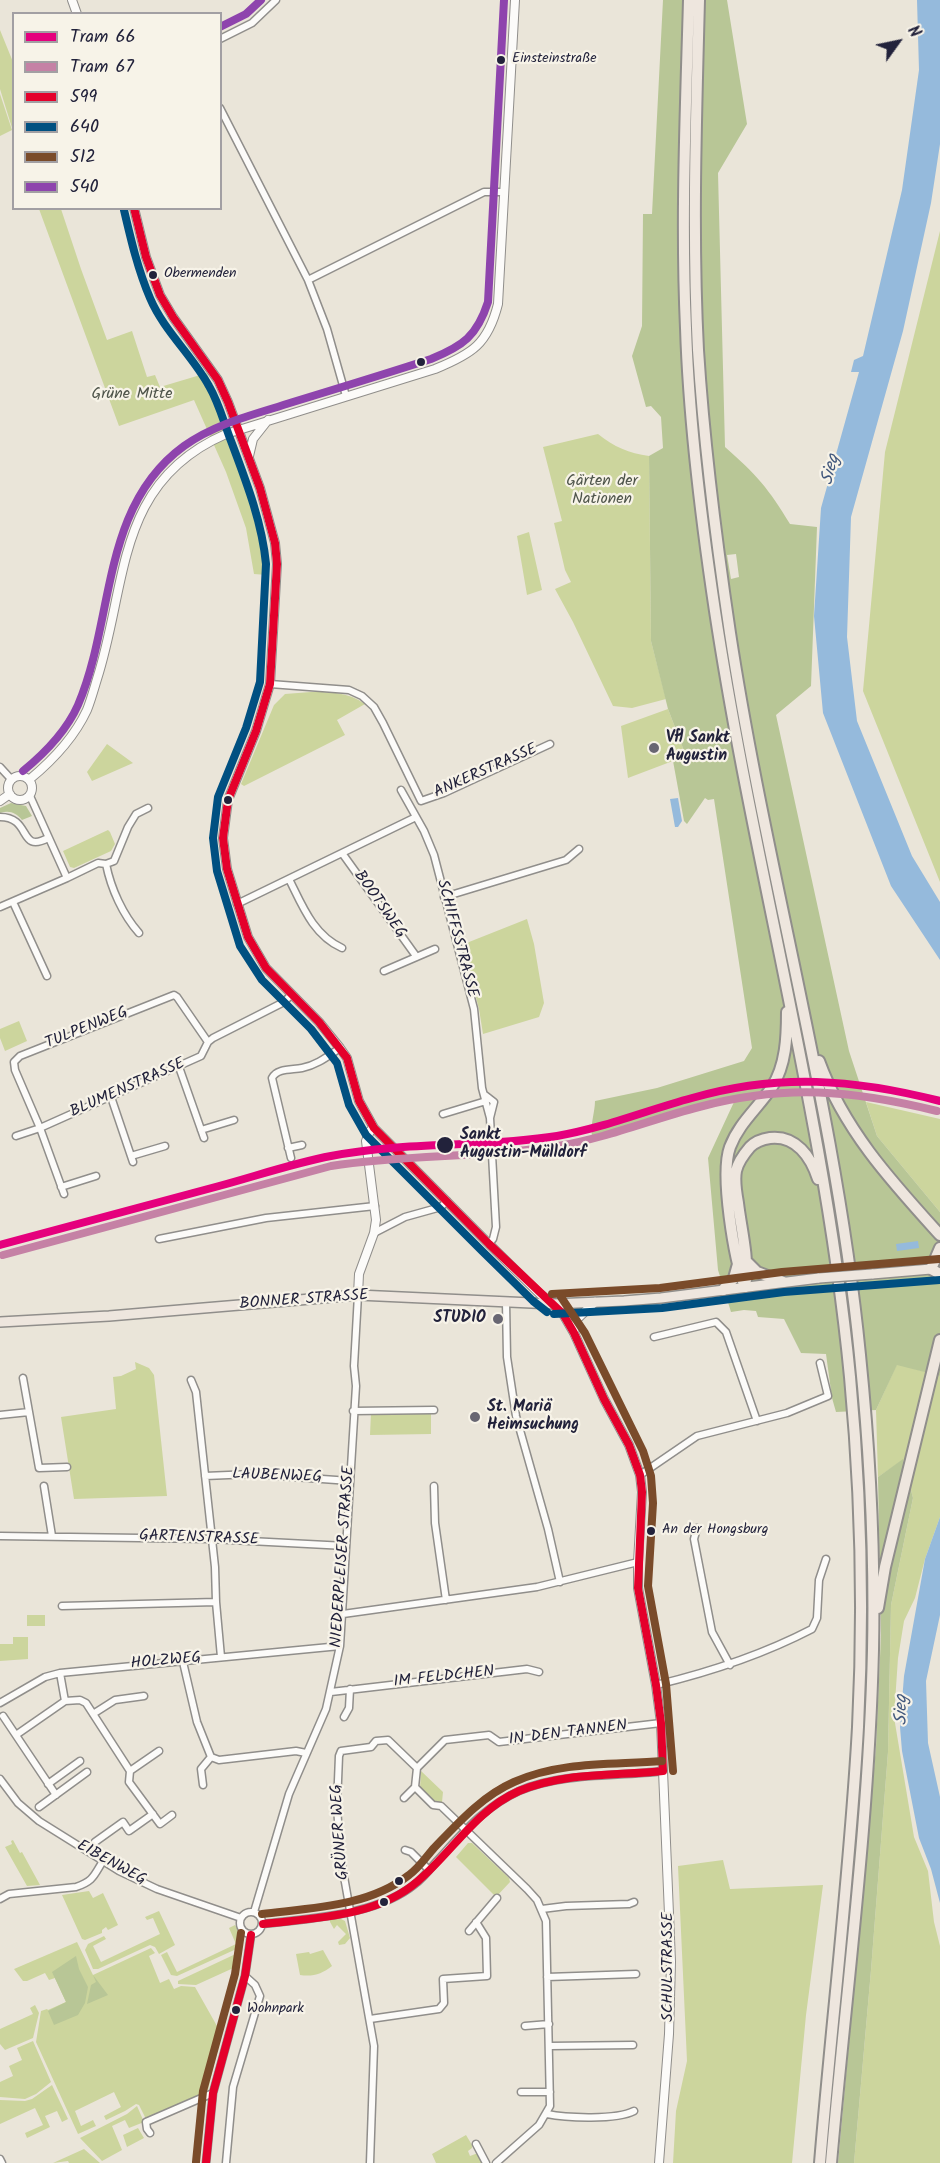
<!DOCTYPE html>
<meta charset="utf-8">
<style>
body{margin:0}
#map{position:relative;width:940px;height:2163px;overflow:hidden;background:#eae5d9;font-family:Kalam,sans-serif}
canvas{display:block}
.legend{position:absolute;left:12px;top:12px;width:210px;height:198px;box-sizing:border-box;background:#f7f3e8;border:2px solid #a29fa3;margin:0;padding:8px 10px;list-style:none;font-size:18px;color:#22223b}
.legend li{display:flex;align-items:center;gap:12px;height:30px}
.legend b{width:30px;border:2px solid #a29fa3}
.north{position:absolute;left:868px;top:12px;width:60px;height:60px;-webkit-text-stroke:4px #f7f3e8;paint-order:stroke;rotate:57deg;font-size:16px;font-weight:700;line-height:24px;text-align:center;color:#22223b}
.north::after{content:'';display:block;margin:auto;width:21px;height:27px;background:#22223b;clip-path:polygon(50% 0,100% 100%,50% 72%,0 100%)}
</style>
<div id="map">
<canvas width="940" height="2163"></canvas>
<ul class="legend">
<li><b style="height:8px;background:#e5007d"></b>Tram 66</li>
<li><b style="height:8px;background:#c581a5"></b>Tram 67</li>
<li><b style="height:8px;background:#e4002b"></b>599</li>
<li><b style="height:8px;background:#005081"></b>640</li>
<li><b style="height:8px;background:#7a4b2a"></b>512</li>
<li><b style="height:8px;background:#8e44ad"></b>540</li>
</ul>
<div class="north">N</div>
</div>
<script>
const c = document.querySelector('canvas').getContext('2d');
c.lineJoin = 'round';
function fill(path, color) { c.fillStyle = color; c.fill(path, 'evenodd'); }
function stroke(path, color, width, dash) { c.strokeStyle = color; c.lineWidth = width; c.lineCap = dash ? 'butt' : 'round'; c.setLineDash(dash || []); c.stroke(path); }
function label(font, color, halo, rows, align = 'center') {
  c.font = font + ' Kalam,sans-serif'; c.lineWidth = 4.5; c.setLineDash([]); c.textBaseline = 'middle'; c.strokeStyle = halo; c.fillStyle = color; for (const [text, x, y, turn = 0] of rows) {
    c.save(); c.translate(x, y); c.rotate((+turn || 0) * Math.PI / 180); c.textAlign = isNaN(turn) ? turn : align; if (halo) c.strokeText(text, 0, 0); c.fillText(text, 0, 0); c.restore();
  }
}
const green = new Path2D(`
 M0 30 13 62V131L0 89Z
 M0 94 12 130 0 136Z
 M39 209H61L81 269 107 340 132 331 147 377 155 375 160 387 207 373 253 495 264 542 267 575 254 574 246 528 226 472 194 400 119 426Z
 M940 231V882L863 691 885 452Z
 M598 434C614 447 629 453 649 456L651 641 666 699 632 708 613 706 573 622 555 589 571 582 565 570 554 523 562 521 543 447Z
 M529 532 542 590 527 595 517 536Z
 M311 692C331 692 348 692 365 704L337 720 345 735 244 786 241 784 274 705 285 694Z
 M668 709 686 756 628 778 621 726Z
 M107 744 133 763 92 781 87 772Z
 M108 830 110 832 115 844 111 851 74 868 70 867 63 851Z
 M527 919 534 944 544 1003 539 1017 483 1034 479 1009 464 950 465 946 469 942Z
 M19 1021 27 1041 5 1051 0 1038V1029Z
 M866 1102 940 1119V1212L877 1136Z
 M135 1362 149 1368 154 1375 167 1496 74 1499 61 1417 116 1409 113 1377 121 1376 136 1369Z
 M897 1364 940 1376V1517L925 1559 915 1598 904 1621 898 1658 894 1717 914 1837 928 1871 934 1922 940 1946V2163H854L871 1970 888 1752 891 1605 913 1498 903 1460 878 1477 876 1410Z
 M371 1413H431V1434L370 1435Z
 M27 1615H45V1626H27Z
 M13 1637H28V1659L0 1661V1644H13Z
 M421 1771 443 1792 442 1802H434L420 1789Z
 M13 1840 20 1853 22 1852 40 1885 27 1886 5 1847 12 1844 11 1841Z
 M468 1843H472L509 1878 510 1882 496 1897 456 1857Z
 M723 1860 730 1889 823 1885 806 2015 792 2163H673L676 2111 687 2061 678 1866Z
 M89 1891 93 1898 103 1893 118 1925 108 1930 106 1927 102 1930V1933L85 1940 82 1939 62 1895Z
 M159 1911 175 1945 159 1954 155 1947 150 1945 98 1969H93L85 1950 88 1944 104 1936 106 1939 93 1946 101 1962 160 1934 153 1918 147 1920 145 1917Z
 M339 1918 345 1921 350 1938 345 1944 339 1945 338 1942 346 1934 337 1925 334 1929 330 1922V1920Z
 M235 1925 243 1938V1946L177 1976 171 1975 161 1955 167 1952 177 1972 236 1944 229 1928Z
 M77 1942 93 1975 151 1948 155 1953 149 1956 160 1983 169 1979 174 1989 181 1986 195 1987 217 2026H223L208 2090 147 2121 139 2105 136 2104 125 2111 106 2120 104 2116 121 2107 114 2092 75 2111 81 2126 93 2120 96 2126 78 2134 36 2042 41 2011 47 2009 48 2010 66 2002 55 1978 49 1980 45 1973 27 1981H23L14 1969Z
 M323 1950 332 1966C322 1974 313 1977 300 1975L296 1954 309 1952 310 1954Z
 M242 1951 240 1965 196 1985 178 1984V1981Z
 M35 2005 39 2013 33 2038 5 2050 0 2044V2029L33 2014 30 2008Z
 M33 2041 51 2082 36 2094 25 2099 0 2097V2082L13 2076 9 2066 22 2060 17 2048Z
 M52 2085 68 2119 62 2122 57 2111 45 2116 50 2127 27 2138 25 2133 43 2125 35 2108 0 2124V2100L25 2101 32 2099Z
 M137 2106 144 2122 129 2128 125 2120 112 2126 122 2150 102 2161 80 2138 127 2114Z
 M138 2128 144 2138 127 2147 123 2135Z
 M466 2135 472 2145V2148L468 2151 470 2156 478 2153 482 2163H436L432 2154Z
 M84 2149 100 2163H69L68 2161 53 2163Z`);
const forest = new Path2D(`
 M663 0H727L747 124 718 173 725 447C756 474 769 489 790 524L817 527 811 686 776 715 849 1051 877 1136 940 1212V1376L897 1365 876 1410 836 1412 832 1398 826 1354 801 1353 784 1319 758 1317 756 1311 744 1310 731 1312 718 1270 708 1158 734 1102 592 1136C590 1125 595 1112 595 1101L657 1088 744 1061 752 1048 714 799 708 800 705 798 687 824 684 821 673 761 686 756 668 709 651 641 649 456 663 448 661 417 651 406 646 407 632 356 642 326 643 214H652ZM736 554 739 577 731 579 727 555Z
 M11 803 26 806 32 816 22 820C16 813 10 810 0 813V808Z
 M903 1459 913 1498 891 1605 888 1752 871 1970 854 2163H838L876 1747 881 1635 878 1477Z
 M76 1956 79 1969 88 1987 85 2003 78 2015 54 2025 48 2011 66 2002 52 1972Z
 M93 1975 108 1995 87 2004 91 1985 96 1982Z`);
const water = new Path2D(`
 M917 0H940V144L931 203 903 331 851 517 847 637 857 721 912 856 940 902V960L891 886 823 713 814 616 821 508 859 372H851L854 360 863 356 902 190 919 70Z
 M678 798 682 821 678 827H675L670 799Z
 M918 1241 919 1248 897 1251 896 1244Z
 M940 1517V1615L926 1681 928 1743 940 1797V1903L931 1869 919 1838 902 1751 900 1727 904 1676 925 1559Z`);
const minor = new Path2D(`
 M220 39 252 23 276 0
 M220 108 308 280 327 329 346 396
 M308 280 484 192H504
 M270 684 349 690 362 696 374 707 383 723 421 801 444 793 550 744
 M0 767 11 779
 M401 790 424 831 434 855 474 1009 482 1088 490 1118 496 1227 493 1239 489 1244
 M30 796 67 878 98 863 106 864 114 861 128 827 136 814 148 808
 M0 817C32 817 18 854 48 838
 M342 853 416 956
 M106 864C111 889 123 915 139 933
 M289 879C302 905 313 935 342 948
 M444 897 566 860 579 849
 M13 902 47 976
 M237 904 416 817
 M0 907 67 878
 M384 971 435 949
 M179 1067 204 1138
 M485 1095 494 1102 490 1118
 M111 1097 133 1162
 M443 1114 486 1101
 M201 1130 234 1120
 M16 1136 40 1128 201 1056 208 1042 213 1038 284 1002 291 995
 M288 1148 302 1145
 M131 1156 165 1146
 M291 1158 272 1078C277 1068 292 1070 302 1068 317 1065 328 1056 340 1048
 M61 1187 96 1176
 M64 1194 40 1128 15 1070 14 1062 20 1056 174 995 177 997 208 1042
 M374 1233 405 1217 441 1207 447 1201
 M159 1239 266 1218 375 1206
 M506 1302 507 1357 516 1416 548 1529 560 1582
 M654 1337 716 1322 726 1332 757 1421
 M23 1378 39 1468 67 1467
 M191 1380 196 1392 215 1567 216 1602 221 1657
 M353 1411 434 1410
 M0 1415 29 1412
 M640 1475 697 1436 787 1413 828 1396 820 1363
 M205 1476 252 1474 350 1481
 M44 1486 52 1536
 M434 1486 435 1523 446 1600
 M697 1528 694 1539 712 1632 730 1665
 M0 1536 211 1539 346 1546
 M62 1606 216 1602
 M343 1614 537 1587 638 1562
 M183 1662 197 1722 211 1757 201 1769 203 1785
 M60 1673 65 1701 80 1700 86 1703 130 1771 129 1782 160 1824 172 1815
 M656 1685C710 1672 762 1655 812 1629L817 1618 819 1580 826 1559
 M331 1692 527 1669 539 1672
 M0 1703 45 1677 60 1673 340 1646
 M93 1714 115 1700 144 1696
 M3 1716 56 1795
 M344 1717 349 1708 350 1689
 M16 1735 65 1701
 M211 1757 219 1760 296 1751 306 1753
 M417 1768 445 1740 489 1735 499 1742 661 1723
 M130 1771 159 1751
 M0 1779 18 1803 39 1821 119 1871 157 1889 241 1918
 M48 1784 80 1761
 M404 1798 415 1787
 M39 1807 87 1772
 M95 1842 123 1822 129 1831 153 1814
 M405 1850 411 1852 429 1870
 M0 1899 9 1894 76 1887C94 1881 94 1875 103 1861
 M542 1909 566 1906 629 1904 634 1902
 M240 1923a11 11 0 1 1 22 0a11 11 0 1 1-22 0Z
 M254 1912 289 1794 326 1709 340 1646 356 1386 354 1366 358 1295
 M263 1924C311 1918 376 1916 415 1884 423 1878 430 1869 437 1861 462 1834 484 1807 519 1791 563 1772 616 1777 663 1771
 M469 1931 497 1898
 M547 1977 636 1974
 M370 2019 439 2009 444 2003 443 1979 487 1976 486 1938 476 1922
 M525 2026 549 2024
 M550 2046 633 2045
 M521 2092H550
 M547 2114C566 2118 617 2120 634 2111
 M150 2133 147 2129 146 2122 213 2093
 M476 2144 486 2163
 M0 2159 2 2163
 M206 2163 213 2093 245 1976 251 1935
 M226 2163 233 2087 260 1996 255 1985 245 1976
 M370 2163 374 2046 340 1854 337 1805 339 1756 341 1751 371 1747 376 1741 388 1740 417 1768 415 1787 433 1805 441 1806 527 1889 537 1900 546 1921 550 2106 539 2125 496 2163`);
const tertiary = new Path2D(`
 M72 0 77 14
 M134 208 146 257 160 295 173 317 218 380 228 402 260 488 275 543 277 564 270 684 256 731 228 800 223 838 227 869 248 937 266 968 319 1022 340 1048 347 1058 359 1101 374 1128 489 1244 540 1294 553 1304 563 1314 574 1333 604 1399 629 1445 640 1475 642 1492 638 1562V1588L656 1685 661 1723 671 1962 669 2034 659 2163
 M249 456 253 439 268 420
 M8 788a12 12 0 1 1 24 0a12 12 0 1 1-24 0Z
 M30 779C53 760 74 738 87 710 91 700 94 689 97 679 128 583 115 482 226 434L435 369C472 354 488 344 498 304L515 0
 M0 801 10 794
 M358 1295 359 1274 374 1233 376 1220 366 1141 370 1131 374 1128
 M574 1333 577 1319 595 1302`);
const primary = new Path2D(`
 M872 1274 931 1269
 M0 1322 109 1316 358 1295 553 1304 624 1301 661 1298 819 1278`);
const motorway = new Path2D(`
 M689 0C686 109 681 219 686 328 689 423 701 518 715 611 754 868 825 1118 850 1377 861 1493 864 1610 858 1727 850 1872 832 2018 820 2163
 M699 0C696 116 692 234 698 350 704 445 716 539 730 633 767 875 836 1111 860 1355 870 1453 875 1552 873 1650 869 1822 846 1992 831 2163
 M819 1061C844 1130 892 1182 940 1235
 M940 1248 931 1269 940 1274
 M746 1261 757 1272 783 1282
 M746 1280C748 1255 741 1228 738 1203 736 1192 734 1181 736 1171 738 1162 744 1154 750 1147 755 1142 763 1139 770 1138 796 1135 811 1157 818 1179
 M745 1287C734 1259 720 1174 730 1147 739 1123 758 1108 772 1087 786 1065 787 1037 787 1012
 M723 1290 734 1278 738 1264
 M878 1608 885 1567 940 1340`);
const primaryBridge = new Path2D(`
 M819 1278 872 1274`);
const bus1 = new Path2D(`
 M134 208 146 257 160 295 173 317 218 380 228 402 260 488 275 543 277 564 270 684 256 731 228 800 223 838 227 869 248 937 266 968 319 1022 347 1058 359 1101 374 1128 489 1244 563 1314 574 1333 604 1399 629 1445 640 1475 642 1492 638 1588 656 1685 661 1723 663 1771
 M263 1924C315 1918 377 1917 418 1881 453 1851 476 1810 519 1791 564 1772 616 1776 663 1771
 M206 2163 213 2093 245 1976 251 1935`);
const bus2 = new Path2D(`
 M124 210C131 240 138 270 150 298 164 331 192 355 209 386 219 403 224 423 231 441 246 481 262 522 266 564L260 682 246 728 218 797 213 838 217 871 240 946 262 980 311 1029 337 1063 349 1105 366 1135 482 1251 533 1301 547 1312
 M554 1314 662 1308 784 1292 940 1280`);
const bus3 = new Path2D(`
 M552 1294 660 1288 782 1272 939 1259
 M561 1297 585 1333 643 1451 651 1476 653 1503 648 1586 666 1684 673 1771
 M262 1914C311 1908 368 1907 409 1875 419 1868 426 1857 434 1848 458 1823 482 1796 514 1782 560 1761 613 1765 662 1761
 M196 2162 203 2091 235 1974 241 1933`);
const bus4 = new Path2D(`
 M220 27 246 14 261 0
 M23 771C45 753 66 732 78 705 115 619 100 507 184 446 216 423 256 414 293 402 339 388 385 374 431 359 463 346 477 336 488 302L504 0`);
const tram1 = new Path2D(`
 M0 1245C73 1225 146 1205 219 1186 256 1176 294 1163 331 1156 406 1141 483 1148 557 1136 604 1128 647 1110 692 1098 779 1073 854 1079 940 1101`);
const tram2 = new Path2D(`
 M3 1255 331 1166C407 1154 483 1158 558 1146 607 1138 652 1119 699 1107 785 1084 852 1090 937 1111`);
const markers = [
 [501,60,5,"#22223b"],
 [153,275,5,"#22223b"],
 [421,362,5,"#22223b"],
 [654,748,6,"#686672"],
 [228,800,5,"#22223b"],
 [445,1145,9,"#22223b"],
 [498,1319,6,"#686672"],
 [475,1417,6,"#686672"],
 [651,1531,5,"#22223b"],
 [399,1881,5,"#22223b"],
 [384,1902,5,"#22223b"],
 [236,2010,5,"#22223b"]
];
const busNames = [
 ["Einsteinstraße",512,60],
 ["Obermenden",164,275],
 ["An der Hongsburg",662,1531],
 ["Wohnpark",247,2010]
];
const parkNames = [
 ["Grüne Mitte",132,395],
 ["Gärten der",602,482],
 ["Nationen",602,500]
];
const poiNames = [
 ["Vfl Sankt",666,739],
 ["Augustin",666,757],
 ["STUDIO",486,1319,"right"],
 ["St. Mariä",487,1408],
 ["Heimsuchung",487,1426]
];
const streetNames = [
 ["ANKERSTRASSE",486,772,-24],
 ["BOOTSWEG",379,905,55],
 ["SCHIFFSSTRASSE",456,939,75],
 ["TULPENWEG",87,1029,-22],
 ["BLUMENSTRASSE",128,1089,-24],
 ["BONNER STRASSE",304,1301,-4],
 ["LAUBENWEG",277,1477,2],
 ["GARTENSTRASSE",199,1539,2],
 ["NIEDERPLEISER STRASSE",344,1557,-86],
 ["HOLZWEG",166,1662,-5],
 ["IM FELDCHEN",444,1678,-6],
 ["IN DEN TANNEN",568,1734,-7],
 ["GRÜNER WEG",341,1832,-94],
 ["EIBENWEG",111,1864,29],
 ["SCHULSTRASSE",669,1967,-90]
];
const stopNames = [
 ["Sankt",460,1136],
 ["Augustin-Mülldorf",460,1154]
];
const waterNames = [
 ["Sieg",832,470,-76],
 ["Sieg",903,1710,-90]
];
fill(green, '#ccd59d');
fill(forest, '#b8c696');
fill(water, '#95badc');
stroke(minor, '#908e8b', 9);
stroke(tertiary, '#908e8b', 10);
stroke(primary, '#908e8b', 12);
stroke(motorway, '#908e8b', 14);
stroke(minor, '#fcfbf9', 6);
stroke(tertiary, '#fcfbf9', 8);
stroke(primary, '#eee6de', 9);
stroke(motorway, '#eee6de', 10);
stroke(primaryBridge, '#908e8b', 12, []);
stroke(primaryBridge, '#eee6de', 9);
stroke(bus1, '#e4002b', 8);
stroke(bus2, '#005081', 8);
stroke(bus3, '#7a4b2a', 8);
stroke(bus4, '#8e44ad', 8);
stroke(tram1, '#e5007d', 8);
stroke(tram2, '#c581a5', 8);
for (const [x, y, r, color] of markers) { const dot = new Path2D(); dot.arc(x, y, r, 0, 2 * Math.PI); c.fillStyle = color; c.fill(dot); stroke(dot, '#f7f3e8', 2); }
label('14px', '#22223b', '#f7f3e8', busNames, 'left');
label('16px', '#4e544a', '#f7f3e8', parkNames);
label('bold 16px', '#22223b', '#f7f3e8', poiNames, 'left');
label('16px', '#22223b', '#f7f3e8', streetNames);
label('bold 16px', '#22223b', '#f7f3e8', stopNames, 'left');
label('italic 18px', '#41577c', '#f7f3e8', waterNames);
</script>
